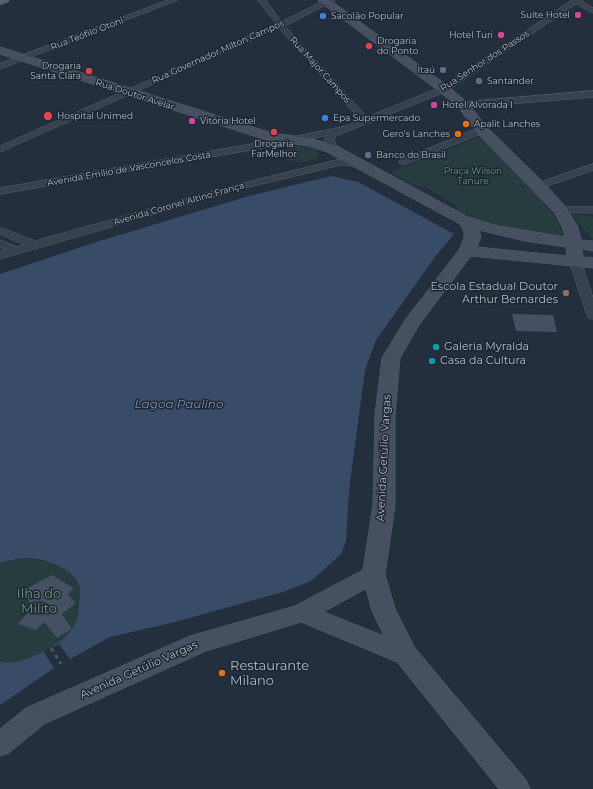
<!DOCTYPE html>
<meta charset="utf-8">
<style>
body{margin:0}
canvas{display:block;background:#242f3e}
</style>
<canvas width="593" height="789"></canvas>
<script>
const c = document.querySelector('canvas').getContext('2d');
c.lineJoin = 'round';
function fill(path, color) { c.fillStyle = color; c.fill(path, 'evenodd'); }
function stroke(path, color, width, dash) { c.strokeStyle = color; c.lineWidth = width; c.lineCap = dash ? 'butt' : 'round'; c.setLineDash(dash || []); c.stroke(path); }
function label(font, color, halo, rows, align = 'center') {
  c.font = font + ' Montserrat,sans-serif'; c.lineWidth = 3; c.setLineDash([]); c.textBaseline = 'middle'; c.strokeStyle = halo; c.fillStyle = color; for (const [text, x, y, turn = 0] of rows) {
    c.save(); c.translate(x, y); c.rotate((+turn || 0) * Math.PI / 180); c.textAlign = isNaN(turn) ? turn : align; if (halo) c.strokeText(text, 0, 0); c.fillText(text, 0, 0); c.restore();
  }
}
const green = new Path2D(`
 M483 136 540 198 557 219 564 238 525 233 483 222 457 211 456 205 425 187 413 185 391 172Z
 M296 146 313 148 317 150 319 156C309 163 296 164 285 159L282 154 286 149Z
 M571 213 593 217V239H592Z
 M27 558C43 561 57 562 70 573 79 580 80 587 79 597 79 607 79 621 73 630 61 648 21 664 0 662V563Z`);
const water = new Path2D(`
 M331 176 358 182 454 234 435 257 376 340 365 370 349 490 346 541 341 554 311 581 283 592 175 622 110 637 54 668 0 705V662C15 664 31 658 44 651 65 640 79 629 79 603 79 598 81 589 79 585 74 568 43 558 27 558 19 558 8 561 0 563V274L93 243 249 196Z`);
const pier = new Path2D(`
 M59 644 70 659 54 668 43 651Z`);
const building = new Path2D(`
 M512 314 553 315 557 332 516 331Z
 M52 575 73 588 68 595 76 603 62 614 72 629 57 638 44 622 36 630 18 624 32 608 24 590Z`);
const path = new Path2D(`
 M51 648 61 664`);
const street = new Path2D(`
 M168 0H178L0 69V64Z
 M258 0H266L281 22 325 0H335L285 26 367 117 441 87 571 1 570 0H583L582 1 593 8V13L576 4 447 91 336 136 334 139 337 149 335 151H329L324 139 328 135 297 142 0 194V188L297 136 346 126 360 120 279 28 0 152V146L276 24Z
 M593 91V97L463 108 459 105 463 102Z
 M482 127 485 128 487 130 485 132 406 164 403 165 398 162 400 160Z
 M341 159 360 161 365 164 360 167 341 165 249 187 0 259V252L6 250 0 247V240L17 247 24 245 0 234V227L35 241 243 183Z
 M593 164V170L542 188 539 189 534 186 536 184Z
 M561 207H593V213L557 212 556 210 557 208Z
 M575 258 581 261 593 298V319L589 318 587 315 569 261Z`);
const secondary = new Path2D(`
 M318 0H330L448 86 467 102 487 127 544 183 566 207 578 227 581 240 593 241V251L582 249 583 257 593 258V268L471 256 419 325 400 358 395 415V505L385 575 396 611 415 648 526 780 530 789H499L397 662 301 622 206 651 44 724 9 753 0 756V729L26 708 190 636 295 606 363 570 373 505 375 415 382 358 405 320 459 250C464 239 468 232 458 223L327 152 309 146 266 140 0 54V47L272 133 309 138 337 146 468 217 498 226 565 237 562 227 554 212 477 133 459 108 440 92ZM479 230 525 241 566 247 567 256 477 247 481 237ZM366 589 372 611 384 636 324 612Z`);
const primary = new Path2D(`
 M0 0H10L8 2 0 5Z`);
const markers = [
 [578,15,4,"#d1479c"],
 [323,16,4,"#3f7fe0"],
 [501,35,4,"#d1479c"],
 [369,46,4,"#e0444e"],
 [443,70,4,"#5c6f8a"],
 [89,71,4,"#e0444e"],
 [479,81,4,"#5c6f8a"],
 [434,105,4,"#d1479c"],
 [48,116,5,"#e0444e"],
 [325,118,4,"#3f7fe0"],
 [192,121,4,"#d1479c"],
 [466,124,4,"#e8710a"],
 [274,132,4,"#e0444e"],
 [458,134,4,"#e8710a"],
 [368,155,4,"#5c6f8a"],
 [566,293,4,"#8d6e63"],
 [436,347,4,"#0f9aa8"],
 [432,361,4,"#0f9aa8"],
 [222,673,4,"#e8710a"]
];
const farPoinames = [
 ["Suíte Hotel",570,15,"right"],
 ["Sacolão Popular",331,16],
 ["Hotel Turi",493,35,"right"],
 ["Drogaria",377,41],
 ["do Ponto",377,51],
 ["Drogaria",81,66,"right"],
 ["Santa Clara",81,76,"right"],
 ["Itaú",435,70,"right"],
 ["Santander",487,81],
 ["Hotel Alvorada I",442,105],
 ["Hospital Unimed",57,116],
 ["Epa Supermercado",333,118],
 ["Vitória Hotel",200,121],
 ["Apalit Lanches",474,124],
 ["Gero's Lanches",450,134,"right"],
 ["Drogaria",274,144,"center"],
 ["FarMelhor",274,154,"center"],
 ["Banco do Brasil",376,155]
];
const farStreetnames = [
 ["Rua Teófilo Otoni",87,34,-21],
 ["Rua Governador Milton Campos",218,52,-24],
 ["Rua Senhor dos Passos",485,61,-33],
 ["Rua Major Campos",320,70,48],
 ["Rua Doutor Avelar",135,95,18],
 ["Avenida Emílio de Vasconcelos Costa",129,169,-10],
 ["Avenida Coronel Altino França",179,204,-16]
];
const farParknames = [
 ["Praça Wilson",473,171],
 ["Tanure",473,181]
];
const poiNames = [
 ["Escola Estadual Doutor",558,287,"right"],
 ["Arthur Bernardes",558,300,"right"],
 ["Galeria Myralda",444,347],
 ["Casa da Cultura",440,361]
];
const streetNames = [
 ["Avenida Getúlio Vargas",384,458,-87],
 ["Avenida Getúlio Vargas",139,670,-24]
];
const waterNames = [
 ["Lagoa Paulino",179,404]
];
const nearParknames = [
 ["Ilha do",39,594],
 ["Milito",39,609]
];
const nearPoinames = [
 ["Restaurante",230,666],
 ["Milano",230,681]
];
fill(green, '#263c3f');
fill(water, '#394c67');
fill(pier, '#242f3e');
fill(building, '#455162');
stroke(street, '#565f6c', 1);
stroke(secondary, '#565f6c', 1);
stroke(primary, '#414a57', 1);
stroke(path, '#44595c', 3, [4, 4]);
fill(street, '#38414e');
fill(secondary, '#465061');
fill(primary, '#56606e');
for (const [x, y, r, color] of markers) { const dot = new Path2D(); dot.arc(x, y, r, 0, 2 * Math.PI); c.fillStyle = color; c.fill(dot); stroke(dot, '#1d2633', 1.5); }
label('9px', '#b4bcc9', '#1d2633', farPoinames, 'left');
label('9px', '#b4bcc9', '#1d2633', farStreetnames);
label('9px', '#6b9a76', '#1d2633', farParknames);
label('11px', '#b4bcc9', '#1d2633', poiNames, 'left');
label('11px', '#b4bcc9', '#1d2633', streetNames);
label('italic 12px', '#7c92b1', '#1d2633', waterNames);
label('13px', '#6b9a76', '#1d2633', nearParknames);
label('13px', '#b4bcc9', '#1d2633', nearPoinames, 'left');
</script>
